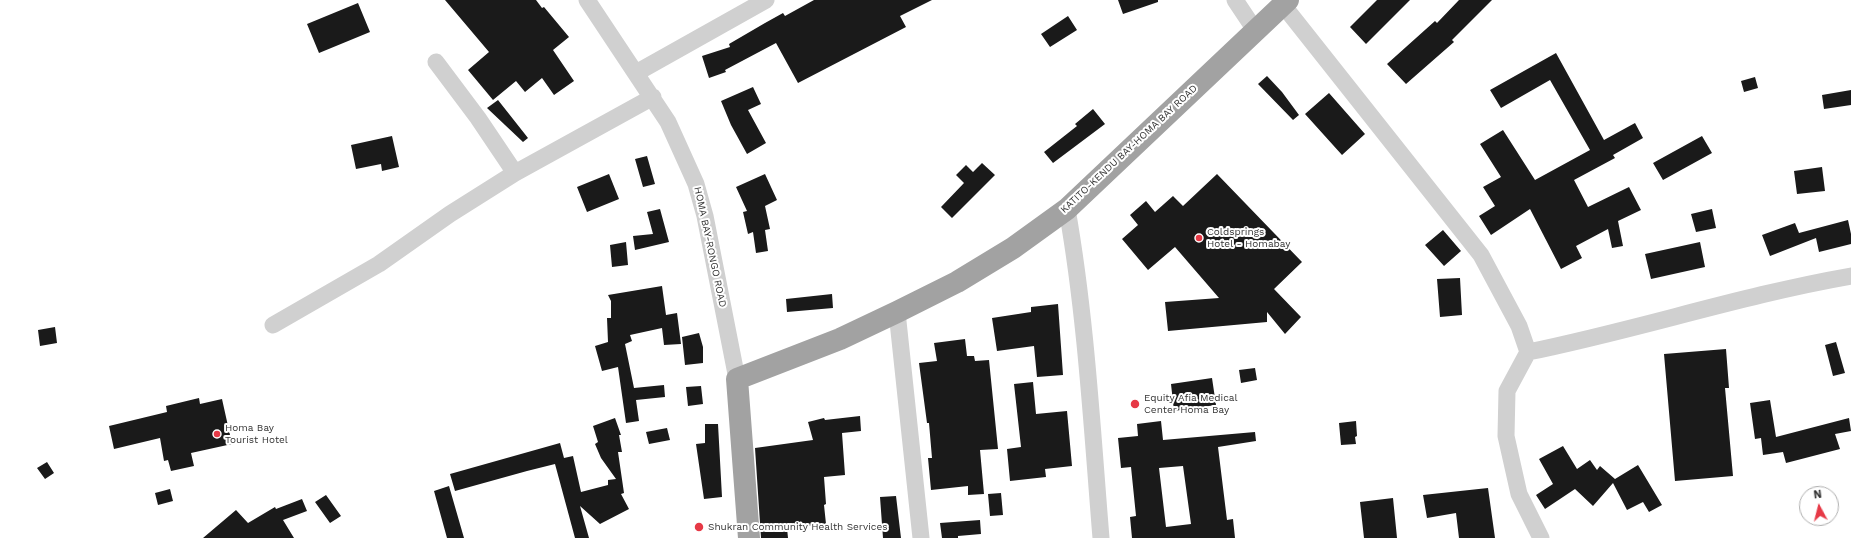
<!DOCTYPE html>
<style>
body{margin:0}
#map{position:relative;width:1851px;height:538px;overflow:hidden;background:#fff;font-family:"Work Sans",sans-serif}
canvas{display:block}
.north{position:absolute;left:1799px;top:486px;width:40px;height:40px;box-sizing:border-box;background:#fff;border:1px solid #adadad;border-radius:50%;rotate:353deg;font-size:11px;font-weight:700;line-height:16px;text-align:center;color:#333}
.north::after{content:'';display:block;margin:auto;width:14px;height:18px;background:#e63946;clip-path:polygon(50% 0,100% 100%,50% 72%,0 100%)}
</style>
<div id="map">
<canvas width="1851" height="538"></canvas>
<div class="north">N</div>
</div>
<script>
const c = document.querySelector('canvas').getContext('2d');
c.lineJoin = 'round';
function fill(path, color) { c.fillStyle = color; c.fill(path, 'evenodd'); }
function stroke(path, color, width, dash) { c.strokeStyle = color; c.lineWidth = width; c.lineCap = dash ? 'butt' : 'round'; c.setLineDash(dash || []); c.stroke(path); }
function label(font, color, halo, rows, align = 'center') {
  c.font = font + ' "Work Sans",sans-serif'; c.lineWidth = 4; c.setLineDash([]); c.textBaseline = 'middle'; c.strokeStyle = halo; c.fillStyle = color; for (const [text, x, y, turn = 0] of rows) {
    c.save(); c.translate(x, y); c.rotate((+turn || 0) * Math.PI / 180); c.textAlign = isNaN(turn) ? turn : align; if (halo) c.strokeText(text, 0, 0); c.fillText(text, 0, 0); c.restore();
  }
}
const building = new Path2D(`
 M445 0H536L542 8 544 7 569 37 553 50 574 81 554 95 542 78 525 92 516 81 493 100 468 70 489 52Z
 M814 0H932L900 16 906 27 798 83 776 43 725 70 726 72 709 78 702 56 730 47 729 44 765 23 783 13 785 16Z
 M1118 0H1158V2L1123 14Z
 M1377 0H1410L1366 44 1350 27Z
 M1459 0H1492L1452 40 1454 42 1406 84 1387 64 1435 21 1437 23Z
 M358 3 370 32 319 53 307 24Z
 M1068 16 1077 30 1050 47 1041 34Z
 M1556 53 1604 140 1635 123 1643 138 1613 155 1615 158 1574 180 1588 207 1629 187 1641 210 1618 221 1623 246 1612 248 1608 229 1576 246 1582 258 1561 269 1530 209 1491 235 1479 216 1495 206 1483 187 1501 177 1480 144 1503 130 1535 180 1590 150 1550 80 1501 108 1490 90Z
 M1267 76 1282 92 1299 115 1293 120 1258 84Z
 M1755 77 1758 88 1744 92 1741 81Z
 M753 87 761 104 748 110 766 143 747 154 731 125 721 101Z
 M1851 90V105L1824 109 1822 95Z
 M1329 93 1365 134 1342 155 1305 114Z
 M498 100 528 138 523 142 487 108Z
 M1093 109 1105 124 1053 163 1044 152 1077 126 1075 124Z
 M392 136 399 167 382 171 381 164 356 169 351 145Z
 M1702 136 1712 153 1663 180 1653 163Z
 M647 156 655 184 643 187 635 159Z
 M982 163 995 175 952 218 941 207 964 183 956 175 966 165 973 172Z
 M1822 167 1825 191 1797 194 1794 171Z
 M609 174 619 199 587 212 577 187Z
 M765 174 777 200 765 206 770 229 765 230 768 251 756 253 753 232 748 234 743 212 747 211 736 187Z
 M1217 174 1302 262 1274 289 1301 317 1285 334 1267 312V322L1168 331 1165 302 1219 298 1175 247 1148 270 1122 239 1138 225 1130 215 1146 201 1155 212 1173 196 1183 206Z
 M660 209 669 242 635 250 633 236 653 234 647 212Z
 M1712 209 1716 228 1696 232 1691 214Z
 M1848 220 1851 234V244L1819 252 1816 238 1770 256 1762 235 1795 223 1799 233Z
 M1443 230 1461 251 1444 266 1425 245Z
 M626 242 628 265 612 267 610 245Z
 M1700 242 1705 267 1651 279 1645 254Z
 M1460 278 1462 315 1440 317 1437 279Z
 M662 286 666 315 677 313 681 344 664 345 662 328 630 335 632 341 625 344 634 388 664 385 665 397 636 400 639 421 626 423 618 367 602 371 595 346 608 342 607 318H611V301L608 295Z
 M832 294 833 308 787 312 786 299Z
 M1058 304 1063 375 1037 377 1034 346 997 351 992 318 1031 312V307Z
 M55 327 57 343 40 346 38 330Z
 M699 333 703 347V363L685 365 682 337Z
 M965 339 967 356H974L975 361 989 360 998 449 980 450 984 494 968 495V486L931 490 928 458H932L929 423H927L919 363 937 361 934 343Z
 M1836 342 1845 373 1833 376 1825 345Z
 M1726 349 1729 388H1725L1733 476 1675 481 1664 354Z
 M1255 368 1257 380 1241 383 1239 370Z
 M1212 378 1216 405 1174 411 1171 384Z
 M1033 382 1036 414 1067 411 1072 466 1045 469 1046 477 1010 481 1007 449 1021 447 1014 384Z
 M701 386 703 404 688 406 686 387Z
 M199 398 200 404 222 399 232 444 191 453 194 466 171 471 168 460 164 461 160 438 114 449 109 426 167 412 166 406Z
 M1770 400 1776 437 1849 418 1851 431 1835 434 1840 449 1786 463 1783 452 1763 455 1761 438 1755 439 1750 403Z
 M860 416 861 431 842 433 845 475 824 477 826 504 824 505 826 524 787 528 788 538H761L755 448 813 440 808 422 824 418 825 420Z
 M615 418 621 435H619L622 452H618L624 493 621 494 629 509 600 524 580 506 589 538H575L555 464 527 471 455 491 450 474 560 443 564 458 573 456 581 492 608 485V480L616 479 601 458 595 444 598 442 593 426Z
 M1161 421 1163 440 1255 432 1256 441 1218 447 1227 520 1233 519 1235 538H1132L1130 517 1136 516 1131 467 1121 468 1118 438 1138 436 1137 424ZM1183 466 1191 524 1166 527 1159 468Z
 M1356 421 1357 436 1355 437 1356 444 1341 445 1339 423Z
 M705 424H718L722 497 704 499 696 444 705 443Z
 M667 428 670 440 649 444 646 432Z
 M1563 446 1577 469 1590 460 1597 470 1600 466 1615 479 1638 465 1662 505 1649 512 1643 502 1627 510 1613 483 1593 506 1575 489 1545 509 1536 495 1553 484 1539 459Z
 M47 462 54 473 45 479 37 468Z
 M449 486 464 538H447L434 491Z
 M1488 488 1495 538H1459L1456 513 1427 518 1423 495Z
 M170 489 173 501 158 505 155 493Z
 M1001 493 1003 515 990 516 988 494Z
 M326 495 341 516 330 523 315 502Z
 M896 496 901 538H883L880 497Z
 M1393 498 1397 538H1364L1360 502Z
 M302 499 307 511 283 520 294 538H203L236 510 248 523 275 507 276 509Z
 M980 520 981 534 958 536V538H942L940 523Z`);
const minor = new Path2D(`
 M587 0 668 122 696 184 705 216 737 379
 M1235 0 1255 30
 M1283 5 1481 255 1519 326 1528 352
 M436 62 478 118 515 173
 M636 73 766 0
 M1067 209C1086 317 1092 428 1101 538
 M897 312 921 538
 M273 325 379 264 450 214 515 173 653 97
 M1541 538 1519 494 1506 436 1507 391 1528 352C1637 330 1742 295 1851 276`);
const trunk = new Path2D(`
 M749 538 737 379 840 339 897 312 957 282 1013 248 1067 209 1288 0`);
const markers = [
 [1199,238,4,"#e63946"],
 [1135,404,5,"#e63946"],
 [217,434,4,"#e63946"],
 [699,527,5,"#e63946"]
];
const streetNames = [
 ["KATITO-KENDU BAY-HOMA BAY ROAD",1129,149,-43],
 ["HOMA BAY-RONGO ROAD",710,247,78]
];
const poiNames = [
 ["Coldsprings",1207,232],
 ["Hotel - Homabay",1207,244],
 ["Equity Afia Medical",1144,398],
 ["Center Homa Bay",1144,410],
 ["Homa Bay",225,428],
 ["Tourist Hotel",225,440],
 ["Shukran Community Health Services",708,527]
];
fill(building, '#1a1a1a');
stroke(minor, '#d0d0d0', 17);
stroke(trunk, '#a2a2a2', 22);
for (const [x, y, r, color] of markers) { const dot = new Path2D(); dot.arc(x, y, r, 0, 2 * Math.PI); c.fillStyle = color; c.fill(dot); stroke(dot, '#fff', 1.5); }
label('10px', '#333', '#fff', streetNames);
label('10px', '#333', '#fff', poiNames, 'left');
</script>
